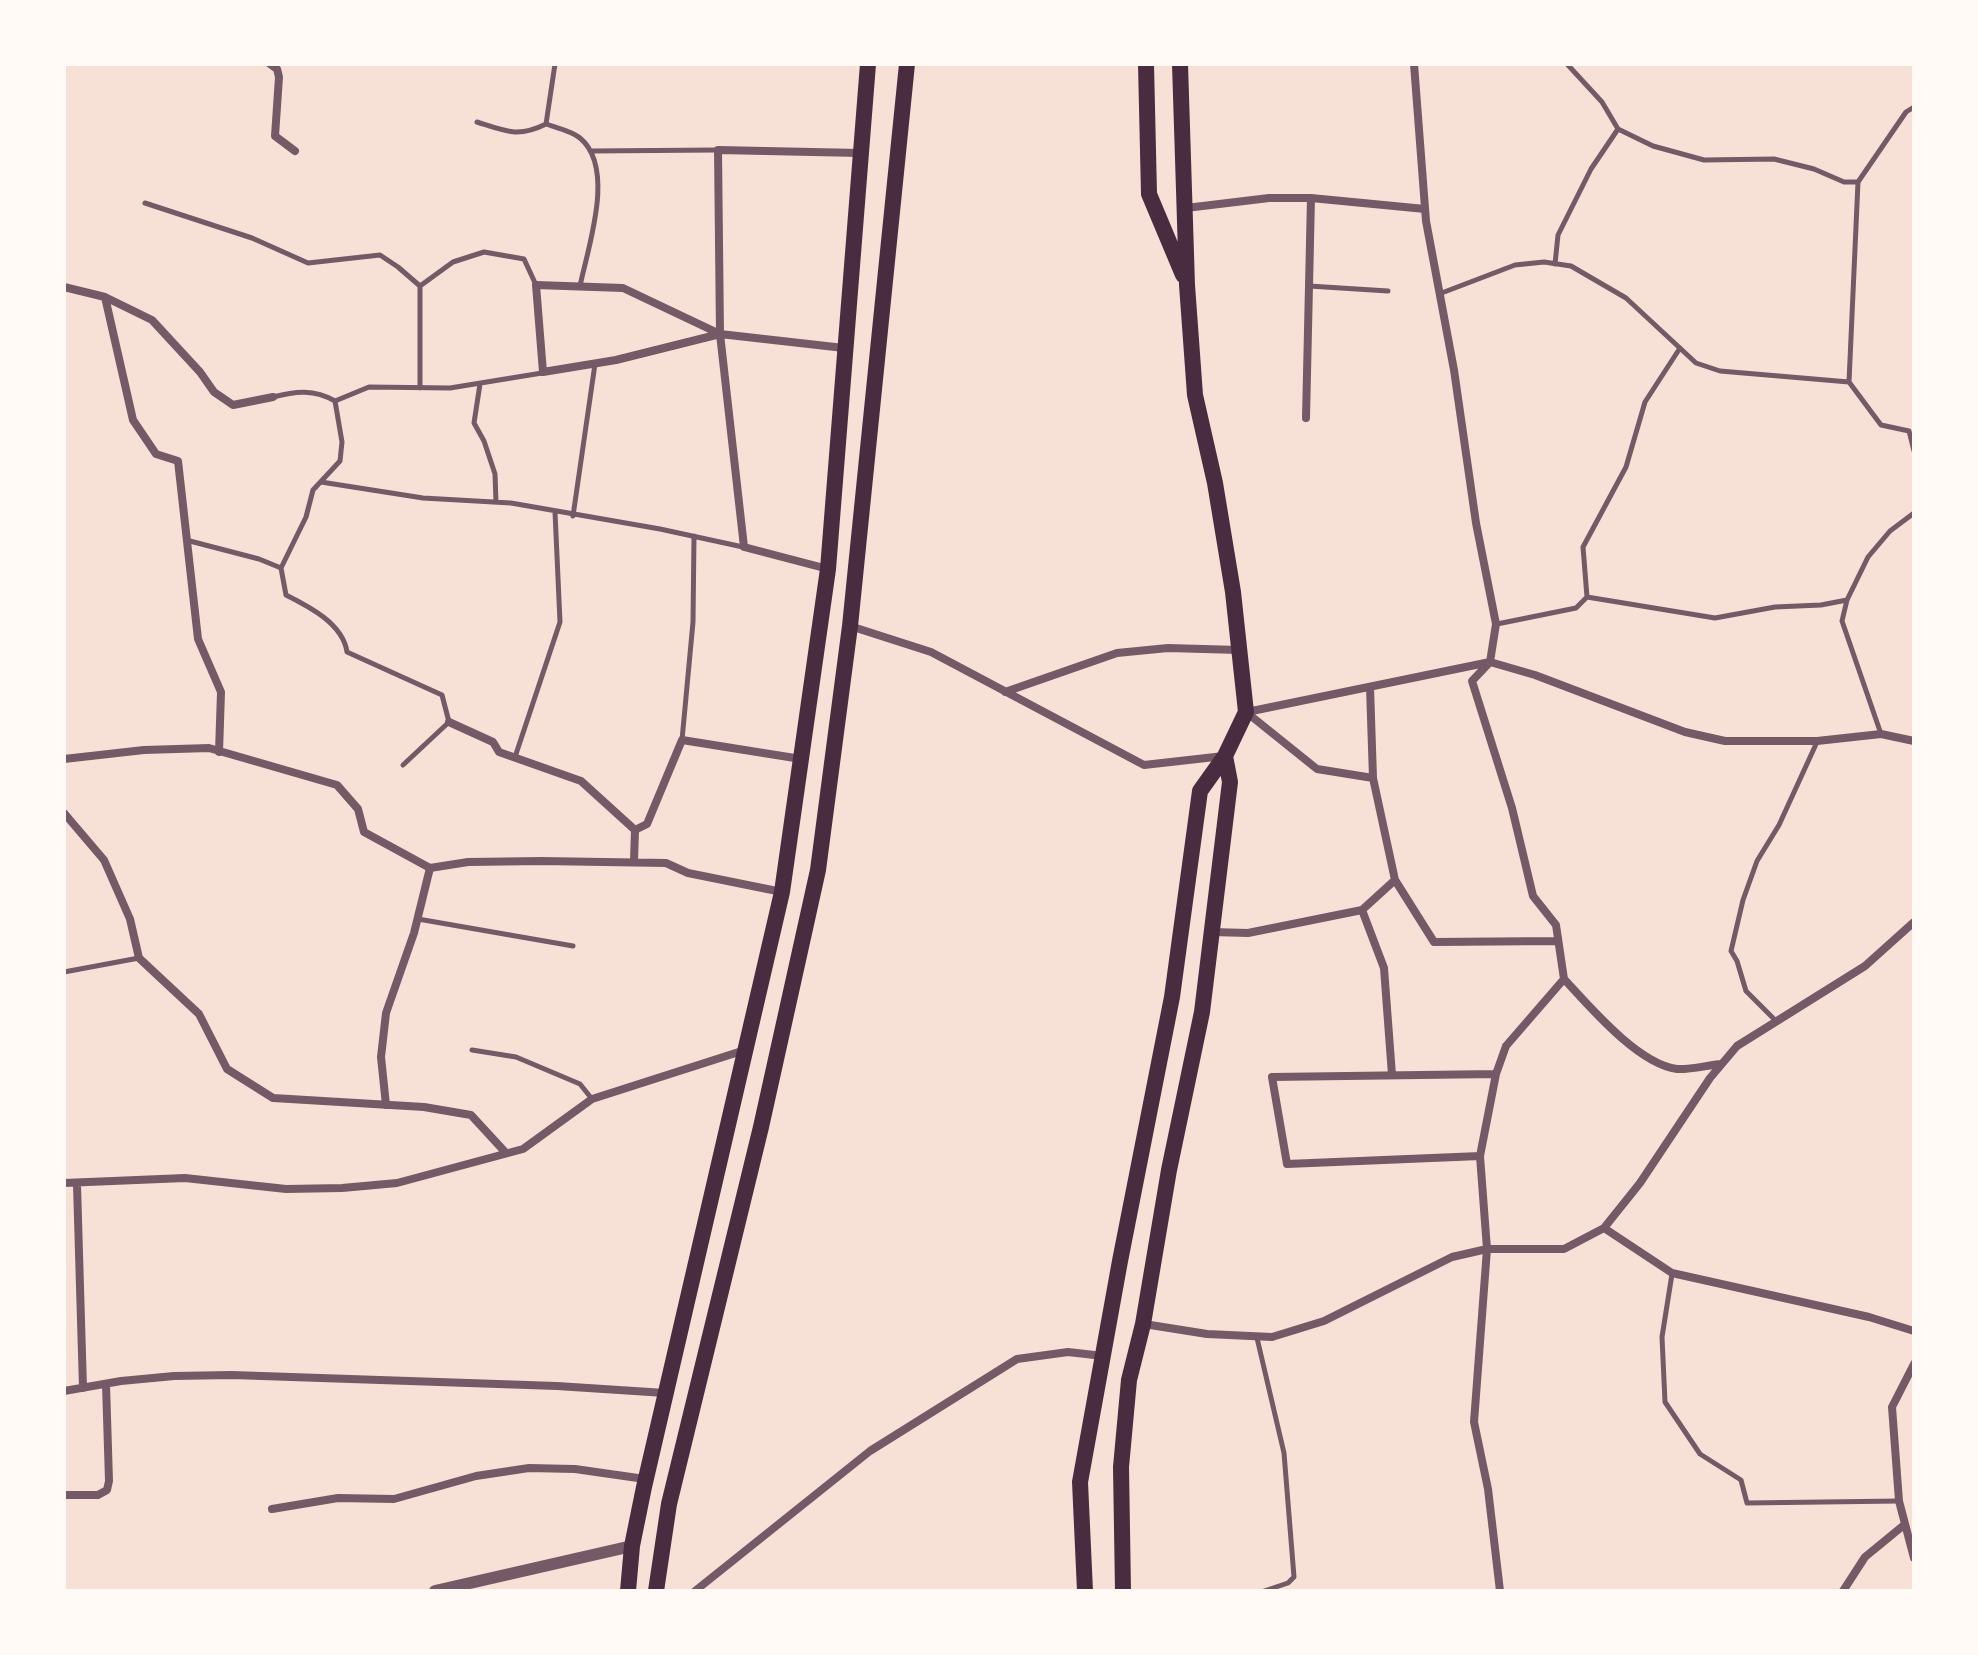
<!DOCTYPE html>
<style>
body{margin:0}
#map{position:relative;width:1978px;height:1655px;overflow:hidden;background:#f7e1d7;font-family:"Archivo Narrow",sans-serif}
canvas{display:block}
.frame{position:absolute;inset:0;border:66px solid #fffaf5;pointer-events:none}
</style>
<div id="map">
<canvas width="1978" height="1655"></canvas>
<div class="frame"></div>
</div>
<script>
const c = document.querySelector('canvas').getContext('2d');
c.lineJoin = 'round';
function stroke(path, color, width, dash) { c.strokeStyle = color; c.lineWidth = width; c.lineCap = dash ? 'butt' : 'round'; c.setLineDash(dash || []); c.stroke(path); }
const service = new Path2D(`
 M555 64 546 124C557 128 572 131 580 138 616 168 588 247 580 286
 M1567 64 1602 102 1618 129 1653 146 1704 160 1774 159 1814 169 1844 182H1858L1849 382
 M477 122C505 131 518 138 546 124
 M591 151 717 150
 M1858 182 1906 112 1914 107
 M145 203 252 238 308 263 380 255 398 267 420 286 453 262 484 252 524 259 536 285
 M1555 264 1558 235 1591 169 1618 129
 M1309 286 1388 291
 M1439 294 1515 265 1544 262 1571 266 1626 298 1696 363 1720 371 1849 382 1881 425 1909 431 1914 451
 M480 384 474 423 484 441 495 474 496 502
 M420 388V286
 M335 401 369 387 450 388 542 373
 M321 482 423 498 511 503 660 529 743 547
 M573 516 595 364
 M186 540 259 559 281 568 306 517 313 490 340 461 342 442 335 401C314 389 296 391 273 397
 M281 568 286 595C310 607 343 624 347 652L442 695 449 722 403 765
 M1587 597 1583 547 1626 467 1645 402 1680 348
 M1497 624 1576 608 1587 597 1715 618 1775 607 1821 605 1847 600
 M1881 734 1842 621 1847 600 1868 557 1890 531 1914 513
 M682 740 693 622 694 536
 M515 757 560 622 555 512
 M418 919 573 946
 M64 972 139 958
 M1777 1022 1746 991 1737 961 1731 951 1743 900 1757 861 1779 825 1817 742
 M472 1050 516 1057 580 1084 592 1099
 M1672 1274 1662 1337 1665 1402 1700 1454 1741 1480 1747 1503 1899 1501
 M1257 1338 1284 1453 1294 1577 1288 1583 1264 1591`);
const minor = new Path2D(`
 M270 64 277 69 279 77 275 136 295 151
 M1414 64 1426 221 1454 370 1476 523 1496 624 1490 662 1472 681 1512 808 1533 896 1556 925 1564 979
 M1186 208 1269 198H1311L1425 209
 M64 287 105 297 133 420 156 454 178 461 198 639 221 692 219 752
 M105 297 152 320 200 372 214 392 233 405 273 397
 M720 334 718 150 860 153
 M1306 418 1311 198
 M828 569 744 547 720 334 616 360 543 372 536 285 623 288 720 334 844 348
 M850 626 931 652 1144 765 1224 756
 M1370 687 1373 778
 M1005 692 1117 653 1168 648 1239 650
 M1246 712 1317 769 1373 778 1395 880 1434 942 1558 941
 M1247 712 1490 662 1535 675 1685 732 1725 741H1817L1881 734 1914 741
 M449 722 493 742 499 752 581 781 635 830 634 861
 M64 759 144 750 209 748 337 785 358 809 364 832 430 868 414 933 386 1013 381 1057 386 1105
 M64 813 104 860 130 919 139 958 199 1014 227 1069 273 1098 424 1107 471 1115 506 1153
 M635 830 647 824 682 740 801 759
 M430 868 468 862 542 861 666 863 688 873 782 892
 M1362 910 1395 880
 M1212 932 1248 933 1362 910 1384 968 1392 1075
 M1480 1156 1287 1164 1272 1077 1496 1074
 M64 1183 185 1178 286 1189 342 1188 397 1183 523 1149 592 1099 745 1050
 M77 1185 83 1388
 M1604 1228 1672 1273 1869 1317 1914 1331
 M1144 1324 1207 1334 1272 1337 1324 1321 1452 1257 1487 1249H1564L1604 1228 1640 1183 1710 1078 1737 1046 1865 966 1914 922
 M1914 1364 1892 1407 1899 1501 1914 1558
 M64 1391 121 1381 174 1376 232 1375 557 1386 665 1393
 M64 1495H98L107 1490 109 1481 106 1384
 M272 1509 338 1498 394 1499 476 1476 529 1468 575 1469 645 1479
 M695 1591 870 1451 1017 1359 1068 1352 1103 1356
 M1500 1591 1488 1489 1474 1422 1487 1249 1480 1156 1496 1074 1506 1046 1564 979C1590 1007 1638 1064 1677 1069 1690 1070 1708 1065 1721 1064
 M1843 1591 1865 1557 1904 1525`);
const tertiary = new Path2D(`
 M435 1591 632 1546`);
const primary = new Path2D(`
 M1146 64 1149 194 1183 275
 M628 1591 632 1546 644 1487 782 892 828 569 868 64
 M656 1591 669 1504 761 1127 818 870 850 626 907 64
 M1085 1591 1080 1482 1120 1261 1172 997 1200 791 1225 756 1246 712 1233 592 1215 483 1195 395 1187 285 1180 64
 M1123 1591 1121 1467 1129 1380 1143 1324 1169 1170 1202 1012 1230 782 1225 756`);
stroke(service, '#755966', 5);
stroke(minor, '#755966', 8);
stroke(tertiary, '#755966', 12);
stroke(primary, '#4a2c40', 16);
</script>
